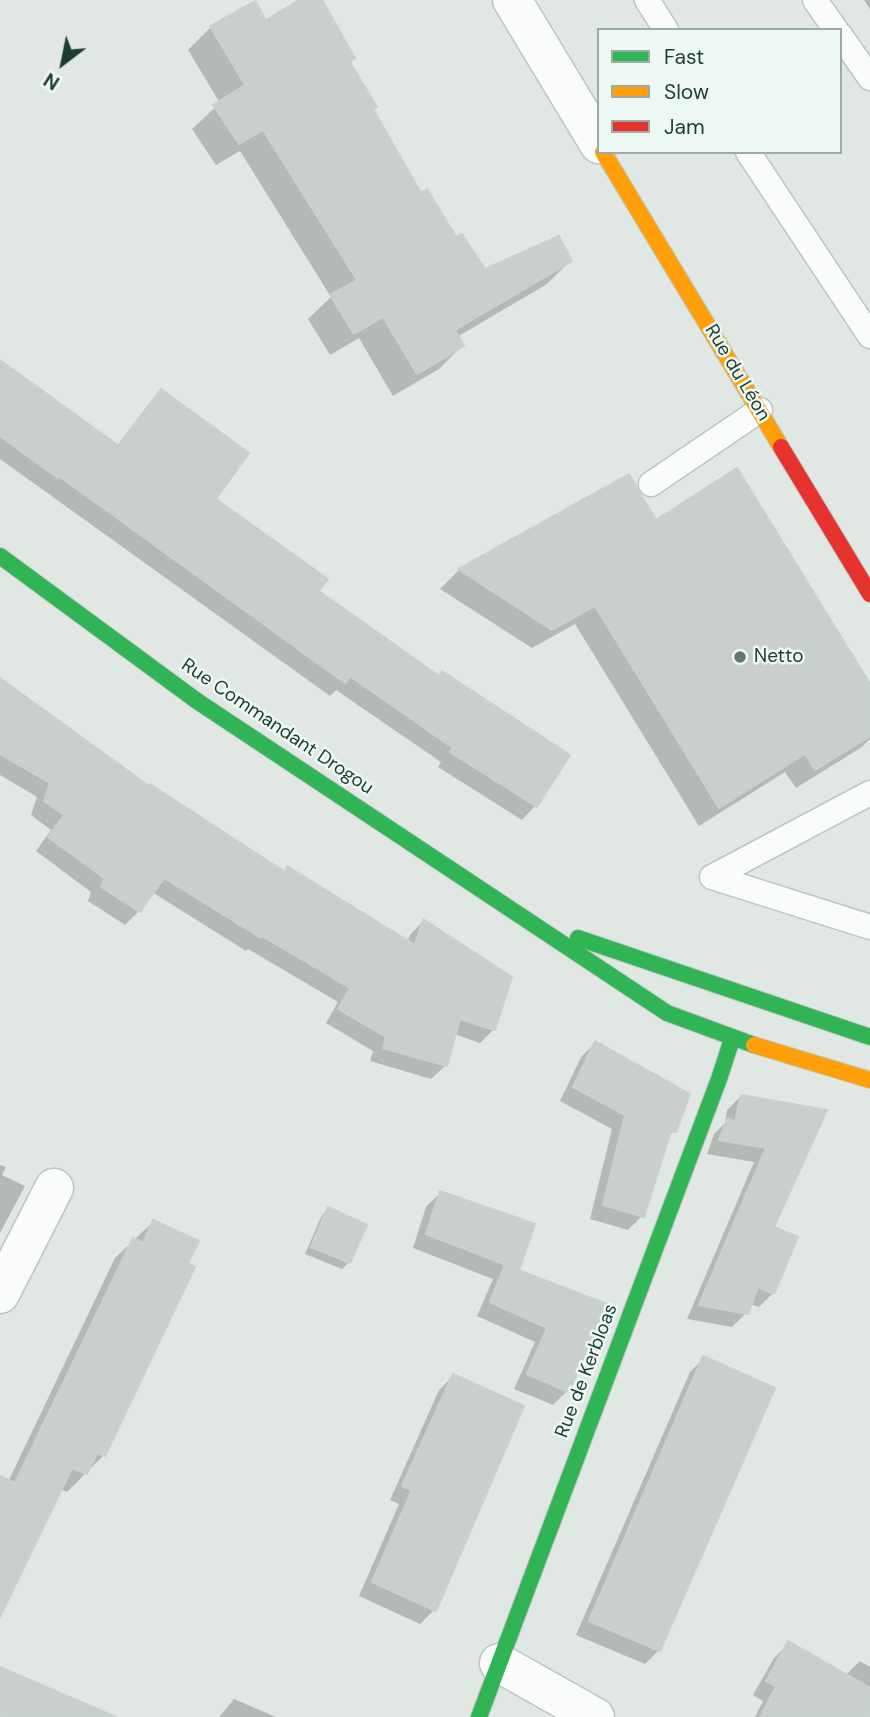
<!DOCTYPE html>
<meta charset="utf-8">
<style>
body{margin:0}
#map{position:relative;width:870px;height:1717px;overflow:hidden;background:#e1e8e4;font-family:"DM Sans",sans-serif}
canvas{display:block}
.legend{position:absolute;left:597px;top:28px;width:245px;height:126px;box-sizing:border-box;background:#eef8f2;border:2px solid #9aada5;margin:0;padding:9px 12px;list-style:none;font-size:21px;color:#1d3d32}
.legend li{display:flex;align-items:center;gap:14px;height:35px}
.legend b{width:35px;border:2px solid #9aada5}
.north{position:absolute;left:28px;top:28px;width:70px;height:70px;-webkit-text-stroke:5px #eef8f2;paint-order:stroke;rotate:212deg;font-size:19px;font-weight:700;line-height:28px;text-align:center;color:#1d3d32}
.north::after{content:'';display:block;margin:auto;width:24px;height:32px;background:#1d3d32;clip-path:polygon(50% 0,100% 100%,50% 72%,0 100%)}
</style>
<div id="map">
<canvas width="870" height="1717"></canvas>
<ul class="legend">
<li><b style="height:9px;background:#30b455"></b>Fast</li>
<li><b style="height:9px;background:#ff9f0a"></b>Slow</li>
<li><b style="height:9px;background:#e5322d"></b>Jam</li>
</ul>
<div class="north">N</div>
</div>
<script>
const c = document.querySelector('canvas').getContext('2d');
c.lineJoin = 'round';
function fill(path, color) { c.fillStyle = color; c.fill(path, 'evenodd'); }
function stroke(path, color, width, dash) { c.strokeStyle = color; c.lineWidth = width; c.lineCap = dash ? 'butt' : 'round'; c.setLineDash(dash || []); c.stroke(path); }
function label(font, color, halo, rows, align = 'center') {
  c.font = font + ' "DM Sans",sans-serif'; c.lineWidth = 5; c.setLineDash([]); c.textBaseline = 'middle'; c.strokeStyle = halo; c.fillStyle = color; for (const [text, x, y, turn = 0] of rows) {
    c.save(); c.translate(x, y); c.rotate((+turn || 0) * Math.PI / 180); c.textAlign = isNaN(turn) ? turn : align; if (halo) c.strokeText(text, 0, 0); c.fillText(text, 0, 0); c.restore();
  }
}
const shadow = new Path2D(`
 M302 0H320L371 110 420 195 485 272 570 261 547 284 457 337 462 346 439 369 393 396 359 338 330 355 308 319 331 297 240 151 216 165 192 129 220 103 188 50 211 27 254 3 265 22Z
 M864 0H870V9Z
 M0 362 117 446 148 405 161 391 213 499 317 592 438 678 568 756 535 806 522 820 438 767 441 762 336 690 330 696 0 459Z
 M628 477 656 522 870 687V739L862 747 796 788 785 772 699 826 575 624 532 648 440 589 459 570Z
 M0 680 149 788 282 873 287 868 407 943 410 935 423 921 494 1029 480 1043 454 1034 445 1066 431 1079 370 1061 373 1051 326 1023 338 1002 248 949 246 951 152 892 139 911 125 925 88 901 91 892 36 851 51 830 31 815 37 797 0 775Z
 M595 1043 674 1131 667 1139 642 1216 628 1230 590 1219 612 1129 560 1101 581 1057Z
 M741 1096 824 1112 771 1228 773 1293 759 1307 750 1304 746 1313 732 1327 687 1319 754 1162 707 1154 714 1134 725 1123 727 1110Z
 M0 1165 6 1167 2 1175 25 1186 0 1233Z
 M440 1193 517 1269 515 1271 604 1305 567 1391 553 1405 514 1389 535 1342 477 1316 493 1279 413 1248 426 1207Z
 M328 1209 349 1262 342 1269 305 1254 321 1217Z
 M153 1222 104 1455 67 1492 60 1489 0 1613V1482H8L115 1258Z
 M704 1358 659 1650 645 1664 576 1635 690 1372Z
 M453 1376 434 1610 420 1624 359 1596 399 1504 390 1500 439 1390Z
 M788 1644 845 1676 860 1661 870 1667V1717H755L763 1701 753 1695 774 1658Z
 M234 1699 276 1717H219Z`);
const building = new Path2D(`
 M299 0H322L355 58 350 62 377 107 373 109 421 193 427 189 456 237 462 234 485 269 559 236 572 261 455 330 464 346 417 374 383 317 354 334 330 295 357 280 263 130 239 144 213 105 245 85 210 26 255 1 266 20Z
 M0 360 119 446 161 389 249 453 216 499 328 579 319 591 439 676 442 671 570 755 537 807 450 752 453 748 350 676 345 683 59 476 58 478 0 436Z
 M737 468 870 684V736L815 770 805 754 719 808 595 606 552 630 458 569 629 474 656 520Z
 M0 678 149 786 150 784 285 872 287 866 415 945 423 919 512 977 495 1030 460 1019 447 1066 383 1048 386 1037 338 1009 350 988 262 936 261 938 164 878 140 912 101 887 104 878 48 837 64 815 44 801 50 783 0 754Z
 M595 1041 690 1094 676 1132 671 1131 644 1217 603 1205 625 1115 573 1087Z
 M741 1095 827 1110 774 1227 798 1237 774 1294 758 1287 748 1314 699 1305 766 1148 719 1140 728 1118 735 1122Z
 M440 1191 535 1224 519 1270 426 1234Z
 M328 1207 367 1225 350 1263 311 1247Z
 M153 1220 199 1241 188 1263 195 1267 105 1456 97 1453 87 1474 72 1468 0 1617V1476L15 1483 133 1238 143 1243Z
 M505 1265 607 1304 569 1392 527 1374 547 1328 490 1302Z
 M703 1356 775 1388 660 1651 589 1621Z
 M453 1374 524 1406 436 1611 372 1582 412 1490 402 1486Z
 M788 1641 870 1688V1717H760L776 1687 766 1681Z
 M0 1667 116 1717H0Z`);
const lane = new Path2D(`
 M647 0 666 30
 M815 0 836 30
 M840 35 870 78
 M748 152 870 336
 M651 484 760 410
 M870 793 712 877 870 927`);
const street = new Path2D(`
 M512 0 599 144
 M0 1294 54 1188
 M499 1663 595 1717`);
const fast = new Path2D(`
 M0 556 197 701 667 1013 754 1045
 M578 938 870 1037
 M479 1717 719 1079 732 1039`);
const slow = new Path2D(`
 M603 152 781 447
 M754 1045 870 1080`);
const jam = new Path2D(`
 M781 447 870 594`);
const markers = [
 [740,657,7,"#627970"]
];
const streetNames = [
 ["Rue du Léon",737,373,59],
 ["Rue Commandant Drogou",277,727,34],
 ["Rue de Kerbloas",587,1371,-69]
];
const poiNames = [
 ["Netto",754,657]
];
fill(shadow, '#0003');
fill(building, '#c8cfcc');
stroke(building, '#c9d1cd', 2);
stroke(lane, '#bec5c1', 27);
stroke(street, '#bec5c1', 41);
stroke(fast, '#bcc6c1', 18);
stroke(slow, '#bcc6c1', 18);
stroke(jam, '#bcc6c1', 18);
stroke(lane, '#fafcfb', 24);
stroke(street, '#fafcfb', 38);
stroke(fast, '#30b455', 16);
stroke(slow, '#ff9f0a', 16);
stroke(jam, '#e5322d', 16);
for (const [x, y, r, color] of markers) { const dot = new Path2D(); dot.arc(x, y, r, 0, 2 * Math.PI); c.fillStyle = color; c.fill(dot); stroke(dot, '#eef8f2', 2.5); }
label('19px', '#1d3d32', '#eef8f2', streetNames);
label('19px', '#1d3d32', '#eef8f2', poiNames, 'left');
</script>
